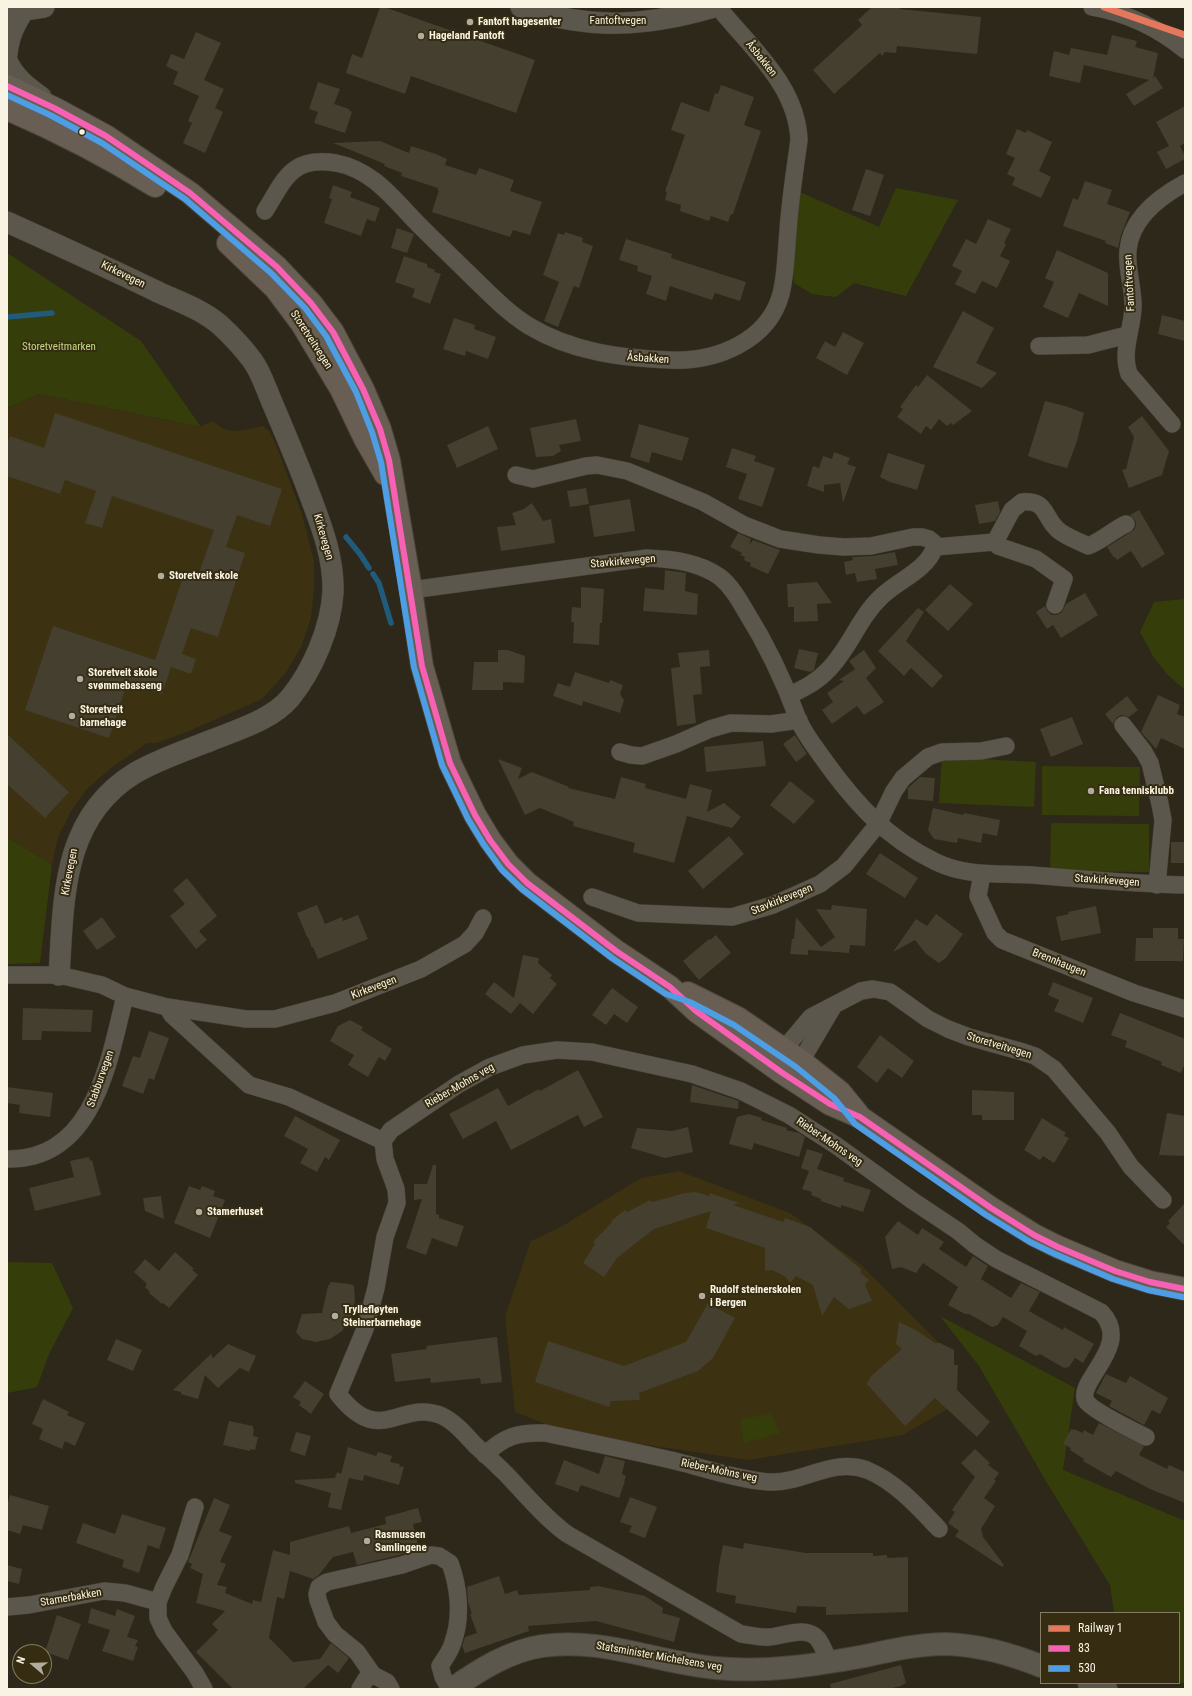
<!DOCTYPE html>
<meta charset="utf-8">
<style>
body{margin:0}
#map{position:relative;width:1192px;height:1696px;overflow:hidden;background:#2d2819;font-family:"Roboto Condensed",sans-serif}
canvas{display:block}
.frame{position:absolute;inset:0;border:8px solid #f9f3e3;pointer-events:none}
.legend{position:absolute;left:1040px;top:1612px;width:140px;height:72px;box-sizing:border-box;background:#352c11;border:1px solid #837c65;margin:0;padding:5px 7px;list-style:none;font-size:12px;color:#f9f3e3}
.legend li{display:flex;align-items:center;gap:8px;height:20px}
.legend b{width:20px;border:1px solid #837c65}
.north{position:absolute;left:12px;top:1644px;width:40px;height:40px;box-sizing:border-box;background:#352c11;border:1px solid #837c65;border-radius:50%;rotate:289deg;font-size:11px;font-weight:700;line-height:16px;text-align:center;color:#f9f3e3}
.north::after{content:'';display:block;margin:auto;width:14px;height:18px;background:#b2ac9c;clip-path:polygon(50% 0,100% 100%,50% 72%,0 100%)}
</style>
<div id="map">
<canvas width="1192" height="1696"></canvas>
<div class="frame"></div>
<ul class="legend">
<li><b style="height:5px;background:#e5785c"></b>Railway 1</li>
<li><b style="height:5px;background:#f860b3"></b>83</li>
<li><b style="height:5px;background:#4d9ee5"></b>530</li>
</ul>
<div class="north">N</div>
</div>
<script>
const c = document.querySelector('canvas').getContext('2d');
c.lineJoin = 'round';
function fill(path, color) { c.fillStyle = color; c.fill(path, 'evenodd'); }
function stroke(path, color, width, dash) { c.strokeStyle = color; c.lineWidth = width; c.lineCap = dash ? 'butt' : 'round'; c.setLineDash(dash || []); c.stroke(path); }
function label(font, color, halo, rows, align = 'center') {
  c.font = font + ' "Roboto Condensed",sans-serif'; c.lineWidth = 4; c.setLineDash([]); c.textBaseline = 'middle'; c.strokeStyle = halo; c.fillStyle = color; for (const [text, x, y, turn = 0] of rows) {
    c.save(); c.translate(x, y); c.rotate((+turn || 0) * Math.PI / 180); c.textAlign = isNaN(turn) ? turn : align; if (halo) c.strokeText(text, 0, 0); c.fillText(text, 0, 0); c.restore();
  }
}
const built = new Path2D(`
 M39 394 200 427 212 421 222 428 233 431 245 430 263 426 269 431 275 442 302 514 314 561V591L311 618 301 647 285 674 262 699 187 732 157 743H147L111 768 87 789 71 811 58 837 52 865 7 837V408Z
 M679 1171 790 1213 860 1264 942 1346 961 1401 903 1435 748 1460 568 1433 515 1412 505 1316 531 1241 559 1228 641 1178Z`);
const green = new Path2D(`
 M896 188 958 200 906 296 854 283 836 297 812 294 794 283 793 266 800 192 879 227Z
 M7 253 141 341 201 427 39 394 7 408Z
 M1185 599V690L1167 674 1154 658 1140 632 1154 602Z
 M942 757 1036 762 1034 807 939 803Z
 M1042 766 1140 767 1139 816 1042 815Z
 M1051 823 1149 824V872L1050 871Z
 M7 837 52 865 40 963 7 964Z
 M7 1262 52 1263 73 1308 49 1354 37 1387 7 1393Z
 M940 1316 1075 1388 1063 1470 1185 1521V1683H1179V1613H1114L1110 1585 1047 1483 979 1366Z
 M771 1414 780 1433 744 1443 740 1419Z`);
const stream = new Path2D(`
 M7 317 52 313
 M346 537 360 554 369 568
 M373 574 379 583 391 623`);
const building = new Path2D(`
 M380 7H384L535 60 516 113 411 76 405 94 346 73 352 54 362 58Z
 M872 7H901L900 9 981 17 977 54 897 46 896 53 885 52 882 56 880 53 834 94 813 70 862 25 858 20Z
 M196 32 221 43 204 80 224 89 215 108 223 112 205 153 183 143 192 123 188 121 199 96 173 84 178 72 166 66 171 54 184 59Z
 M1112 35 1137 41 1135 47 1158 53 1153 78 1155 76 1163 88 1134 106 1126 94 1149 80 1084 65 1080 83 1049 76 1054 51 1069 55 1071 48 1107 55Z
 M318 82 340 89 334 104 349 109V110L352 112 345 133 314 123 318 112 309 109Z
 M721 85 754 97 744 125 761 131 733 214H731L728 222 711 216 709 221 680 211 681 205 665 200 667 192 665 191 685 135 671 130 681 102 709 112 715 93 718 94Z
 M1185 106V143L1180 146 1185 156V159L1166 169 1157 152 1169 146 1156 122Z
 M1017 129 1026 133 1027 130 1052 142 1039 171 1051 177 1041 198 1012 185 1015 178 1007 174 1015 158 1006 154Z
 M380 141 409 153 411 146 436 154 447 159 445 165 476 175 479 168 514 180 510 191 542 202 530 235 513 230 510 237 432 212 439 190H437L438 188 401 176 402 173 384 166 385 164 333 143Z
 M866 169 884 175 870 216 852 210Z
 M1085 181 1112 190 1107 204 1130 212 1121 235 1118 248 1105 243 1106 241 1063 226 1073 198 1078 200Z
 M333 185 352 192 350 197 380 208 375 222 367 219 361 236 324 223 332 199 329 198Z
 M988 219 1011 229 1004 243 1006 244 1000 256 1010 261 997 288 982 281 975 294 955 284 962 271 952 266 966 239 976 244Z
 M397 228 414 234 407 253 391 248Z
 M565 232 583 238 582 242 593 246 579 288 574 286 558 327 544 321 559 282 543 275 558 233 564 235Z
 M626 239 672 254 671 258 746 282 740 301 715 293 712 300 670 286 666 301 646 294 652 276 637 271 638 266 619 260Z
 M1057 250 1108 273V306L1079 293 1068 318 1043 307 1054 282 1045 278Z
 M404 256 427 264V267L435 270 434 272 441 274 430 304 412 297 415 289 395 282Z
 M963 311 994 328 976 363 997 373 982 388 933 367Z
 M1162 315 1185 321V341L1158 334Z
 M454 318 475 325 474 329 496 337 488 359 466 351 465 356 443 349Z
 M843 332 864 343 847 375 816 358 825 341 835 347Z
 M927 375 972 411 953 425 951 423 947 426 939 419 931 430 926 426 921 434 897 417 903 409 900 407 916 385 918 387Z
 M1045 401 1065 406 1084 413 1077 441 1067 468 1048 463 1028 456Z
 M55 413 282 489 270 526 237 515 226 547 245 553 218 637 191 628 182 654 196 659 191 674 171 667 162 694 127 683 109 738 25 710 53 626 155 660 185 571 198 576 214 530 112 496 102 528 85 523 96 491 65 480 60 494 7 476V444L10 436 44 448Z
 M1142 416 1169 451 1162 475 1129 488 1122 470 1126 469 1134 437 1128 427Z
 M576 419 581 441 559 445 561 451 553 456 536 457 530 428Z
 M639 424 689 438 682 461 652 452 649 463 630 457Z
 M488 426 498 449 457 468 447 445Z
 M732 448 756 456 754 461 775 468 762 507 738 499 747 474 726 467Z
 M834 452 850 458 847 464 856 467 843 503 840 483 824 485V492L807 486 813 466 819 468 823 456 832 459Z
 M888 453 925 465 917 490 890 482 880 477Z
 M586 488 589 504 570 507 567 491Z
 M630 499 635 531 594 537 589 506Z
 M998 501 1000 512 995 521 979 524 975 505Z
 M532 503 543 521 551 519 555 543 501 551 497 527 516 525 512 513 524 509Z
 M1139 510 1165 554 1142 568 1131 551 1117 560 1115 557 1114 558 1107 547 1134 530 1136 525 1135 520 1130 515Z
 M738 533 751 539 749 545 753 540 780 550 768 574 750 566 751 563 744 560 745 557 740 555 742 553 730 547Z
 M895 552 898 565 875 569 877 579 857 582 855 573 846 575 844 562 853 560 852 557 873 556Z
 M665 570 686 573 685 591 698 594 697 615 643 611 645 588 664 590Z
 M817 582 832 603 817 604 818 621 794 622V607H788L787 584Z
 M950 584 973 604 948 631 925 610Z
 M581 587 604 589 602 623H600L599 645 573 643 574 622H571L572 607 581 608Z
 M1085 593 1098 615 1061 638 1053 625 1047 629 1036 612 1045 606 1048 612 1052 615H1057L1062 612 1066 604Z
 M918 608 924 612 906 641 943 676 932 688 911 668 904 676 878 651Z
 M799 649 818 653 814 670 810 672 794 668Z
 M498 650H508L525 656 524 683 503 682V690H472L474 662H498Z
 M709 650 710 666 700 667 702 694 693 695 696 723 677 726 671 668 680 667 678 653Z
 M864 650 876 668 866 678 884 702 864 715 857 706 832 724 822 710 833 702 827 693 844 681 839 680 855 669 849 661Z
 M575 672 609 683 610 680 623 685 620 694 624 700 620 713 583 701 582 706 553 696 558 683 570 687Z
 M1158 695 1180 705 1177 714 1185 717V749L1161 738 1156 749 1141 732Z
 M1127 696 1138 710 1129 717 1122 715 1117 717 1113 724 1105 714Z
 M1072 717 1083 744 1051 757 1040 729Z
 M7 734 69 792 45 818 7 784Z
 M795 735 807 754 796 762 783 744Z
 M763 741 766 766 706 772 704 747Z
 M498 759 522 768 518 779 532 772 569 787 568 788 615 799 621 777 646 784 645 788 686 799 690 784 712 790 707 812 724 803 741 817 732 828 687 816 674 863 633 852 635 843 573 826 574 822 540 808 525 815Z
 M920 777 935 778 933 801 908 799V788Z
 M790 781 815 801 794 824 770 805Z
 M933 808 963 815 964 813 1000 820 997 836 983 833 981 843 958 838 957 843 934 839 928 830Z
 M729 836 744 854 703 889 688 871Z
 M1171 842H1185V863H1171Z
 M880 853 918 878 905 898 866 874Z
 M187 878 217 916 199 931 207 940 196 949 170 916 185 904 173 890Z
 M317 905 325 924 342 917 343 921 358 915 368 939 318 959 313 947 312 948 308 937H307L297 913Z
 M832 905 867 909 865 946 850 945 849 953 808 950V955L790 954 792 939H794L796 917 821 947 835 937 816 909 831 910Z
 M1096 906 1101 933 1061 941 1056 917 1069 914 1068 912Z
 M936 914 963 934 946 958 939 963 926 954 915 940 893 952 916 919 927 926Z
 M102 917 116 937 97 950 83 931Z
 M1153 928H1178V939H1184L1183 961H1135L1136 938H1153Z
 M716 935 731 953 699 980 683 961 709 939 710 940Z
 M523 955 539 958 538 963 552 975 550 978 557 984 533 1014 520 1003 511 1014 485 994 494 982 514 998Z
 M1053 982 1093 998 1083 1023 1054 1011 1059 1000 1048 995Z
 M612 988 638 1007 627 1023 614 1014 606 1025 592 1015Z
 M23 1008 93 1010 91 1032 42 1031 41 1040H22Z
 M1120 1013 1185 1039V1063L1181 1073 1161 1065 1162 1062 1125 1047 1127 1041 1111 1035Z
 M350 1020 363 1027 361 1030 392 1049 385 1061 379 1057 368 1077 348 1065 354 1055 330 1041 338 1026Z
 M149 1031 169 1038 154 1080 149 1078 143 1094 122 1086 133 1056 140 1058Z
 M880 1035 914 1061 902 1078 888 1068 877 1083 857 1067Z
 M578 1070 603 1117 584 1127 578 1115 511 1150 496 1121 463 1139 449 1114 498 1088 508 1106 539 1089 540 1091Z
 M692 1085 739 1101 738 1109 690 1102Z
 M7 1087 53 1093 50 1117 19 1113 20 1105 7 1103Z
 M972 1090 1014 1092V1120H982V1115H972Z
 M1167 1113 1185 1116V1156L1159 1155Z
 M749 1114 762 1118 761 1120 787 1128 786 1130 799 1133 805 1137 799 1157 754 1143 752 1150 729 1144 737 1117Z
 M295 1116 340 1140 329 1160 325 1157 317 1172 300 1163 308 1149 284 1136Z
 M1042 1118 1066 1133 1064 1136 1069 1138 1054 1163 1043 1156 1040 1160 1024 1150Z
 M688 1127 693 1152 665 1158 631 1148 637 1128 672 1131Z
 M807 1149 823 1154 817 1169 844 1178 843 1181 871 1190 863 1212 841 1205V1208L821 1201V1199L811 1195 812 1192 802 1189 809 1171 801 1168Z
 M89 1157 90 1161 92 1160 101 1195 35 1211 29 1188 74 1177 70 1161Z
 M433 1165H436V1214L439 1215V1218L464 1226 457 1247 432 1238 426 1255 406 1248 422 1199 414 1200V1184H427Z
 M189 1186 200 1190 202 1186 215 1191 213 1196 225 1200 210 1238 174 1223Z
 M696 1192 709 1196 710 1193 739 1203 733 1205 783 1222 785 1218 810 1227 862 1270 860 1272 869 1280 865 1285 872 1301 849 1309 834 1297 822 1316 813 1285 796 1276 790 1283 786 1277 772 1270 765 1271V1248L706 1228 711 1211 654 1229 617 1258 604 1277 583 1263 595 1244 593 1242 612 1222 611 1221 625 1210 627 1212 650 1200 652 1202 685 1193Z
 M161 1196 164 1219 145 1211 143 1198Z
 M1185 1203V1246L1166 1227 1170 1223 1168 1221Z
 M898 1221 918 1235 922 1228 944 1242 939 1249 966 1267 973 1256 988 1266 981 1279 1011 1298 1021 1283 1040 1292 1029 1311 1063 1330 1064 1327 1094 1344 1083 1363 1075 1358 1069 1367 1064 1368 1040 1354 1036 1356 1019 1346 1027 1331 1003 1317 998 1325 992 1327 969 1314H965L948 1305 958 1287 923 1263 916 1273 901 1267 892 1269 885 1237Z
 M175 1252 194 1269 192 1270 198 1275 169 1308 163 1303 162 1304 149 1293 150 1292 145 1287 147 1284 134 1272 145 1259 159 1271Z
 M331 1282 350 1284 354 1286 355 1301 350 1319 342 1331 330 1339 316 1342 302 1339 296 1332 302 1314 322 1313 328 1286Z
 M708 1303 735 1318 713 1358 698 1371 639 1393 640 1400 611 1401 609 1407 535 1382 548 1341 624 1366 686 1342Z
 M899 1322 916 1330 935 1343H940L954 1350V1365H958L957 1390 990 1422 977 1437 935 1398 905 1426 867 1384 871 1376 902 1349 896 1344Z
 M497 1337 502 1382 481 1384 480 1378 431 1383 430 1378 395 1382 391 1354 427 1349 426 1346Z
 M116 1339 142 1350 133 1371 107 1360Z
 M228 1344 256 1356 249 1372 240 1368 218 1388 205 1375 198 1399 181 1394V1392L173 1390 212 1353 211 1355 213 1358Z
 M1106 1374 1126 1383 1130 1376 1168 1398 1160 1414 1152 1410 1144 1425 1109 1406 1112 1401 1096 1393Z
 M305 1381 324 1394 311 1414 299 1405 301 1402 293 1397Z
 M43 1399 69 1412 67 1415 85 1423 75 1446 65 1441 62 1449 39 1439 43 1429 32 1424Z
 M229 1421 253 1426V1429H254L253 1436 258 1437 255 1450 250 1449V1451L223 1445Z
 M1099 1423 1144 1446 1139 1455 1167 1469 1169 1465 1185 1472V1503L1150 1489 1116 1471 1111 1477 1083 1461 1084 1459 1070 1450 1071 1448 1063 1444 1071 1429 1076 1430 1083 1433 1084 1430 1093 1435Z
 M296 1432 311 1436 305 1456 290 1451Z
 M348 1447 376 1456 378 1452 392 1456 390 1462 400 1464 399 1466 404 1467 399 1485 364 1475 363 1481 349 1478 341 1510 328 1507 331 1493 295 1483V1480L335 1478 337 1472 341 1474Z
 M975 1449 990 1463 988 1465 999 1473 994 1480 996 1481 984 1498 995 1506 981 1529 983 1537 1004 1565 1002 1567 955 1536 959 1531 948 1523 955 1512 952 1510 975 1477 961 1463Z
 M605 1456 625 1461 622 1474 626 1476 624 1481H625L619 1498 581 1485 578 1492 555 1484 564 1460 599 1474Z
 M10 1495 49 1506 42 1530 23 1525 20 1534 7 1530V1506Z
 M630 1497 657 1507 645 1538 629 1532 632 1526 620 1522Z
 M214 1498 230 1505 219 1531 232 1536 220 1562 226 1564 217 1585 227 1587 225 1593 252 1604 253 1600 261 1602 273 1550 290 1555V1542L349 1526 351 1533 386 1524 385 1517 418 1508 422 1522 413 1524 419 1549 399 1555 357 1565 353 1552 333 1557 318 1576 313 1579 290 1571 284 1599 277 1597 269 1638 293 1662 320 1659 331 1643 349 1658 338 1673 328 1665 303 1689H233L196 1652 218 1630 212 1624 225 1611 196 1603 203 1574 190 1568 192 1564 188 1562Z
 M122 1514 166 1528 159 1549 148 1545 139 1573 122 1567 124 1560 76 1543 83 1523 115 1534Z
 M744 1543 806 1553H873V1556L887 1555V1558L908 1557V1612L826 1615V1607L797 1606 796 1613 735 1603 736 1596 716 1592 719 1565 723 1545 743 1549Z
 M7 1565 22 1569 19 1584 7 1581Z
 M499 1576 505 1594 517 1590 519 1595 590 1590V1587L598 1586 645 1596 663 1608 662 1613 680 1618 674 1642 596 1621 528 1626 529 1631 465 1653 462 1646 465 1637 477 1633 470 1614H472L468 1602 467 1587Z
 M91 1608 115 1616 117 1609 135 1616 127 1637 138 1640 135 1646 138 1647 133 1661 102 1651 110 1630 88 1623Z
 M57 1615 81 1624 68 1660 45 1652Z
 M901 1665 906 1683 901 1686 888 1689H831L830 1684Z`);
const minor = new Path2D(`
 M1092 7C1127 13 1158 28 1185 50
 M265 211C285 179 291 156 336 163 374 170 395 201 420 226 435 241 451 256 466 271 486 290 505 311 529 326 572 352 621 358 670 360 715 362 768 342 781 294 786 274 786 252 788 231 790 200 795 170 799 140 797 85 750 47 718 7
 M1039 346 1088 345 1127 335
 M1172 424 1129 374C1121 352 1132 330 1133 308 1134 289 1126 270 1128 250 1131 218 1159 197 1185 183
 M516 475 533 479 586 466 597 465 627 471 703 502 744 525 780 539 819 545 844 547 871 546 913 537H922L929 539 934 543 935 547C926 571 900 579 882 596 859 617 850 648 828 670 817 682 804 688 790 695
 M995 542 1012 510 1022 502C1048 500 1043 517 1058 530 1066 537 1079 541 1088 546 1100 542 1113 530 1126 524
 M935 547 995 542 998 546 1036 559 1064 579 1055 605
 M411 590 647 558C672 559 699 562 720 577 731 586 738 598 745 610 767 645 784 681 798 719 804 733 814 746 822 757 854 802 886 838 936 862 967 877 999 873 1032 875 1083 879 1134 884 1185 885
 M1123 725 1144 752 1150 763 1160 804 1163 820 1157 885
 M620 752 631 755 642 756 676 744 710 729 731 723 771 724 799 720
 M982 874 978 896 995 933 1002 940 1134 993 1185 1009
 M592 897 638 913 732 917 773 905 820 884 844 866 878 824 894 791 903 778 928 757 942 752 981 751 1006 746
 M7 975H59L102 985 125 996 167 1007 246 1019H275L335 1003 421 969 465 944 475 933 483 918
 M167 1007 172 1015 182 1024 249 1085 289 1097 383 1141
 M782 1061 784 1049 811 1017 861 991 873 989 890 992 928 1019 948 1029 969 1037 1023 1052 1035 1056 1054 1069 1108 1133 1131 1167 1163 1200
 M790 1067 801 1061 833 1007
 M7 1159C94 1161 109 1061 125 996
 M485 1455C504 1436 519 1432 545 1433 588 1442 632 1451 675 1461 704 1468 739 1480 769 1482 802 1484 833 1457 867 1470 896 1482 918 1507 939 1529
 M158 1602 164 1587 180 1555 195 1507
 M7 1607 29 1605 104 1591 125 1593 158 1602V1618L164 1631 195 1673 204 1689
 M829 1662C826 1655 823 1646 818 1639 806 1625 784 1636 769 1637 761 1638 750 1635 741 1634L567 1534C544 1517 526 1495 506 1474 496 1464 485 1454 475 1445 465 1434 454 1421 440 1415 399 1400 380 1448 338 1394L365 1329 376 1288 385 1237 397 1203 396 1189 385 1159 383 1141 391 1130 459 1084 490 1067 523 1055 557 1050 592 1052 692 1074 741 1091 789 1115 837 1146 913 1201 958 1231 975 1245 996 1259 1101 1312C1134 1346 1075 1381 1086 1401 1091 1410 1134 1431 1146 1437
 M373 1675 357 1652 335 1634 326 1622 318 1600 317 1594 319 1587 327 1582 402 1565 431 1555 439 1556 450 1563C459 1587 462 1617 453 1642 451 1651 445 1658 440 1666L443 1677 450 1689
 M360 1689 366 1679 373 1675 387 1682 391 1689`);
const tertiary = new Path2D(`
 M521 7C589 30 646 27 714 7
 M11 12 44 7
 M7 54C9 35 14 26 24 10
 M7 61C14 77 27 87 41 97
 M7 222C58 245 109 268 160 293 180 302 203 310 220 325 231 335 243 348 252 360 262 373 267 392 274 407 285 433 296 459 306 485 319 520 334 554 333 592 331 627 313 670 290 698 273 719 237 730 212 740 187 750 159 759 135 773 61 818 64 900 59 975`);
const secondary = new Path2D(`
 M1089 1683 1106 1689
 M452 1689C479 1670 509 1651 542 1646 602 1637 658 1663 716 1668 766 1673 816 1665 865 1656 892 1650 919 1644 946 1644 980 1645 1010 1654 1041 1666`);
const primary = new Path2D(`
 M7 86 54 108 106 136 190 193 277 267 311 303 333 332 363 389 380 429 389 460 411 590 422 666 450 763 475 815 490 840 508 864 527 883 616 951 670 987 696 1011 781 1072 830 1104 860 1117 991 1208 1034 1235 1058 1247 1115 1271 1150 1282 1185 1289
 M7 109C58 131 108 157 155 186
 M228 243 275 288 302 324 341 389 365 439 385 474
 M688 993 738 1018 801 1061 840 1092 858 1114`);
const bus1 = new Path2D(`
 M7 86 54 108 106 136 190 193 277 267 311 303 333 332 363 389 380 429 389 460 422 666 450 763 475 815 490 840 508 864 527 883 616 951 670 987 696 1011 781 1072 830 1104 860 1117 991 1208 1034 1235 1058 1247 1115 1271 1150 1282 1185 1289`);
const bus2 = new Path2D(`
 M7 95 50 115 102 143 185 199 271 273 305 308 326 336 356 392 372 432 381 462 414 667 442 765 468 819 484 845 502 870 522 889 612 958 666 994 690 1002 734 1025 796 1067 834 1098 855 1124 986 1215 1030 1242 1055 1254 1113 1279 1148 1290 1183 1297`);
const rail1 = new Path2D(`
 M1104 7 1185 35`);
const markers = [
 [470,22,4,"#b2ac9c"],
 [421,36,4,"#b2ac9c"],
 [82,132,3.5,"#f9f3e3"],
 [161,576,4,"#b2ac9c"],
 [80,679,4,"#b2ac9c"],
 [72,716,4,"#b2ac9c"],
 [1091,791,4,"#b2ac9c"],
 [199,1212,4,"#b2ac9c"],
 [702,1296,4,"#b2ac9c"],
 [335,1316,4,"#b2ac9c"],
 [367,1541,4,"#b2ac9c"]
];
const streetNames = [
 ["Fantoftvegen",618,21],
 ["Åsbakken",761,59,51],
 ["Kirkevegen",123,275,26],
 ["Fantoftvegen",1130,283,-93],
 ["Storetveitvegen",311,340,57],
 ["Åsbakken",648,359,4],
 ["Kirkevegen",323,537,74],
 ["Stavkirkevegen",623,562,-5],
 ["Kirkevegen",70,872,-79],
 ["Stavkirkevegen",1107,881,4],
 ["Stavkirkevegen",782,900,-22],
 ["Brennhaugen",1059,963,22],
 ["Kirkevegen",374,988,-21],
 ["Storetveitvegen",999,1046,17],
 ["Stabburvegen",101,1079,-70],
 ["Rieber-Mohns veg",460,1086,-30],
 ["Rieber-Mohns veg",829,1142,34],
 ["Rieber-Mohns veg",719,1471,12],
 ["Stamerbakken",71,1598,-10],
 ["Statsminister Michelsens veg",659,1657,10]
];
const poiNames = [
 ["Fantoft hagesenter",478,22],
 ["Hageland Fantoft",429,36],
 ["Storetveit skole",169,576],
 ["Storetveit skole",88,673],
 ["svømmebasseng",88,686],
 ["Storetveit",80,710],
 ["barnehage",80,723],
 ["Fana tennisklubb",1099,791],
 ["Stamerhuset",207,1212],
 ["Rudolf steinerskolen",710,1290],
 ["i Bergen",710,1303],
 ["Tryllefløyten",343,1310],
 ["Steinerbarnehage",343,1323],
 ["Rasmussen",375,1535],
 ["Samlingene",375,1548]
];
const parkNames = [
 ["Storetveitmarken",59,347]
];
fill(built, '#3c3110');
fill(green, '#353e0a');
stroke(stream, '#205b7c', 5.5);
fill(building, '#443f2f');
stroke(minor, '#464236', 18);
stroke(tertiary, '#464236', 22);
stroke(secondary, '#464236', 24);
stroke(primary, '#464236', 24);
stroke(minor, '#5b574c', 17);
stroke(tertiary, '#5b574c', 21);
stroke(secondary, '#5b574c', 22);
stroke(primary, '#685e54', 22);
stroke(bus1, '#f860b3', 6);
stroke(bus2, '#4d9ee5', 6);
stroke(rail1, '#e5785c', 7);
for (const [x, y, r, color] of markers) { const dot = new Path2D(); dot.arc(x, y, r, 0, 2 * Math.PI); c.fillStyle = color; c.fill(dot); stroke(dot, '#352c11', 1.5); }
label('11px', '#f9f3e3', '#352c11', streetNames);
label('bold 11px', '#f9f3e3', '#352c11', poiNames, 'left');
label('11px', '#c1da7f', '#352c11', parkNames);
</script>
